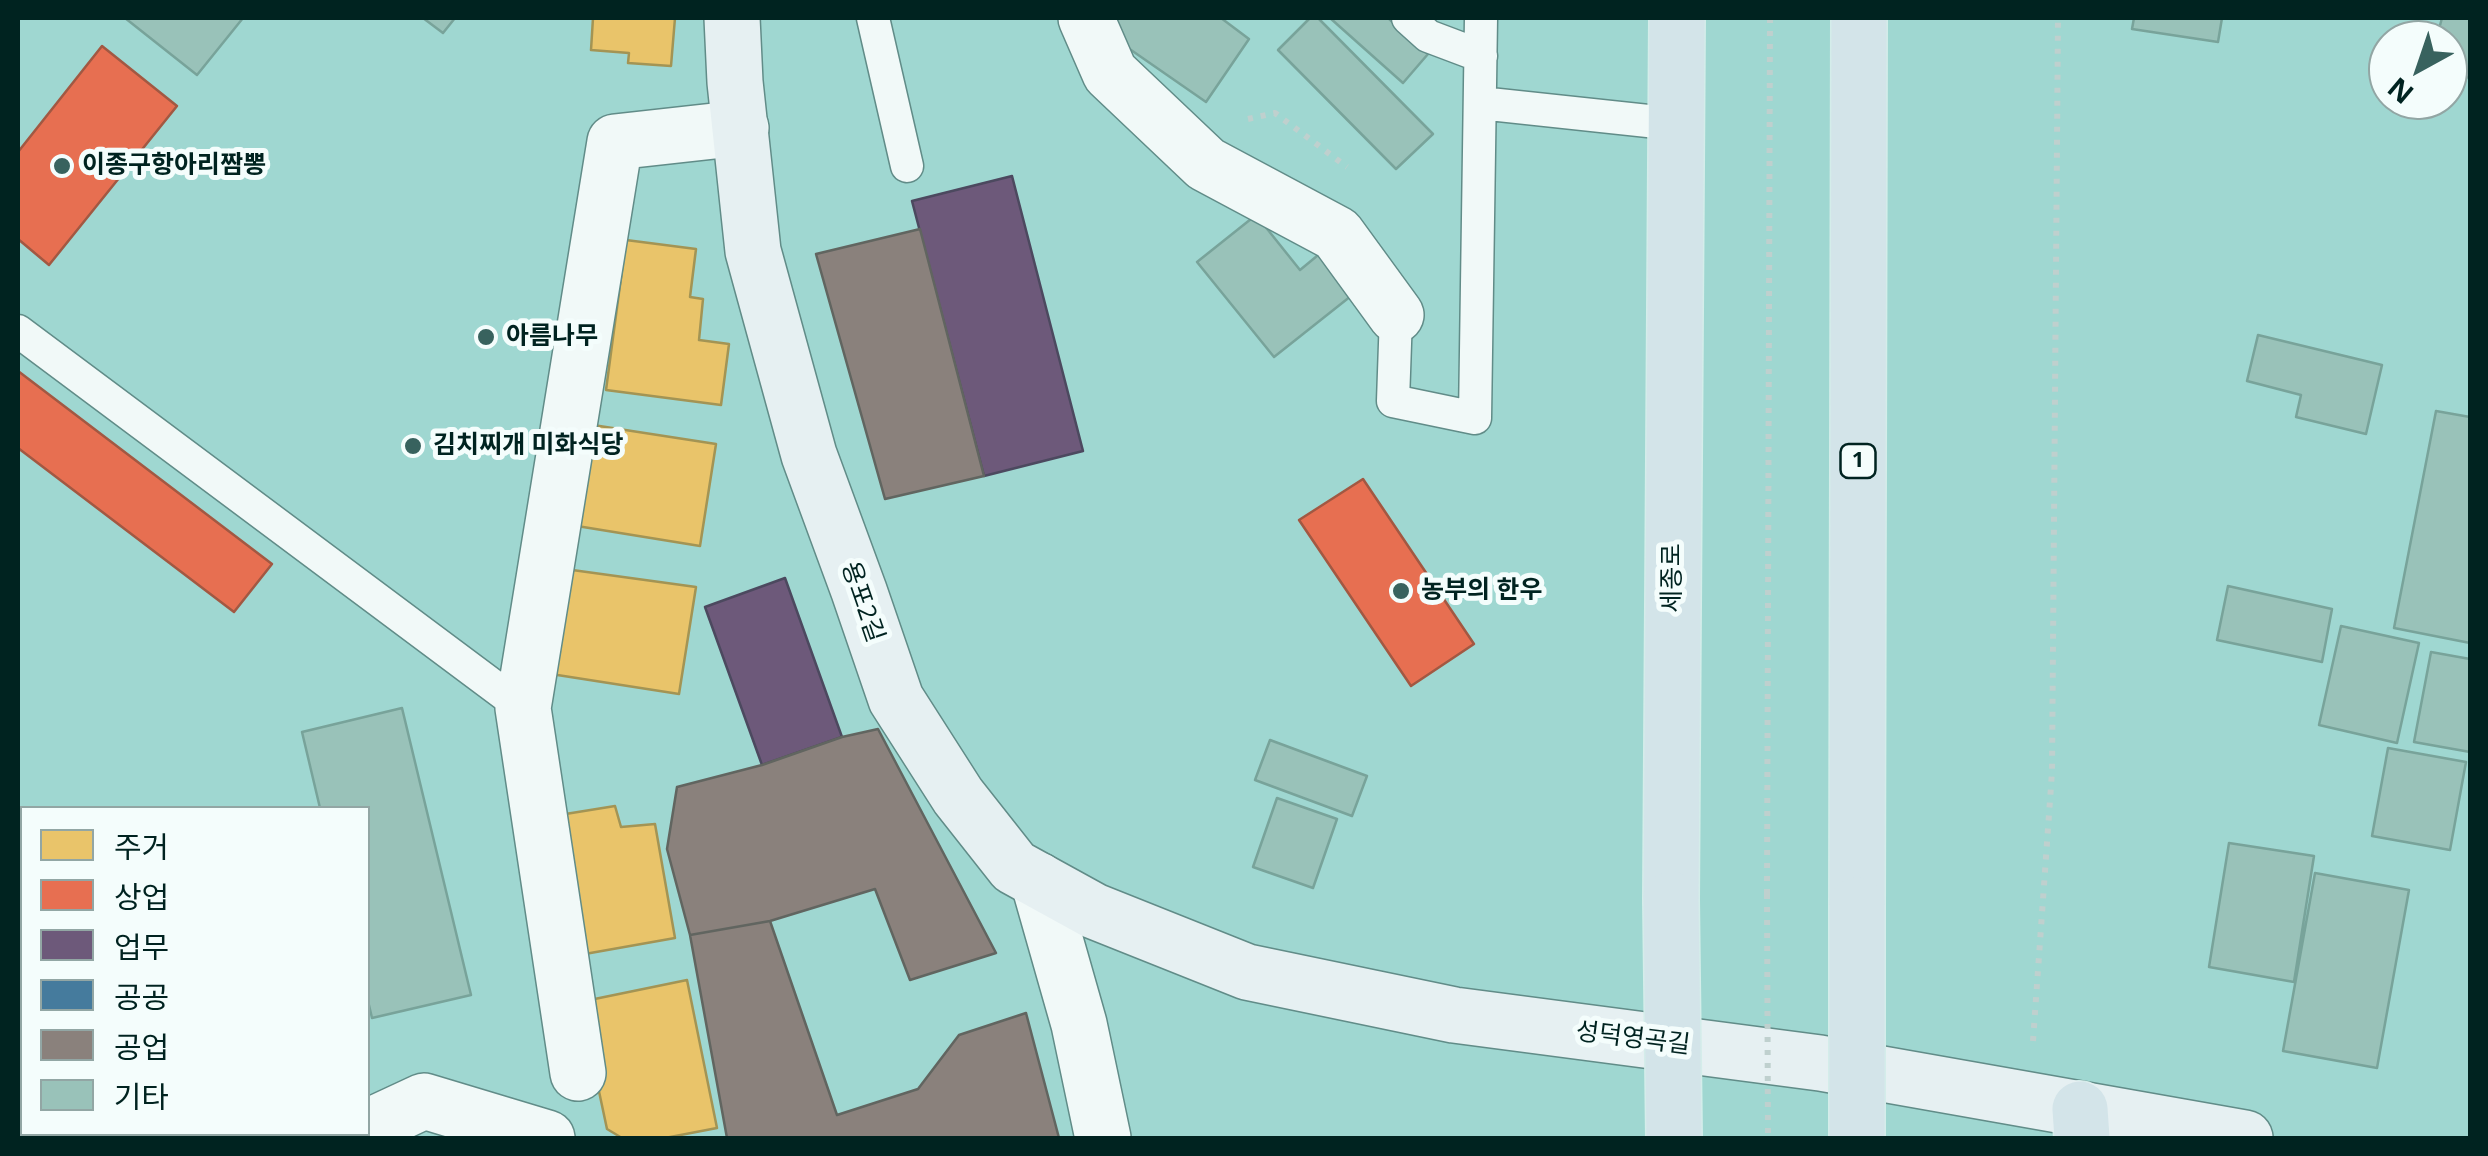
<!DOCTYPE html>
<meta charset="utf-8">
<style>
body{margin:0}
#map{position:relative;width:2488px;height:1156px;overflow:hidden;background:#9fd7d1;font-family:"Open Sans","Noto Sans KR",sans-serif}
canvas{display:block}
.frame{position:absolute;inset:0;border:20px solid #002320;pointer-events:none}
.legend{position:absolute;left:20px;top:806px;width:350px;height:330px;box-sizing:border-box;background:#f4fdfc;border:2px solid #92a6a4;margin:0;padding:12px 18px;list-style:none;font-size:30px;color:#002320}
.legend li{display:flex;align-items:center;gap:20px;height:50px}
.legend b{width:50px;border:2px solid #92a6a4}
.north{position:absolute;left:2368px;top:20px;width:100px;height:100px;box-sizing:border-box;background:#f4fdfc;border:2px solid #92a6a4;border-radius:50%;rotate:220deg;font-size:28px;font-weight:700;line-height:40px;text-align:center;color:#002320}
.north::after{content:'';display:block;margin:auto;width:35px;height:45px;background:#38625e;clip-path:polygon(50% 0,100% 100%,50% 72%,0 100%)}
</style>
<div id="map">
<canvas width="2488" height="1156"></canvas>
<div class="frame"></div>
<ul class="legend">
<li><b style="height:28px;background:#e9c46a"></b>주거</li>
<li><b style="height:28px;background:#e76f51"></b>상업</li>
<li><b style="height:28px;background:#6d597a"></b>업무</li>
<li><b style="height:28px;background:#457b9d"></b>공공</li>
<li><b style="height:28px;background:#8a817c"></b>공업</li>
<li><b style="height:28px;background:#99c2b9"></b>기타</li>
</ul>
<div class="north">N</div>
</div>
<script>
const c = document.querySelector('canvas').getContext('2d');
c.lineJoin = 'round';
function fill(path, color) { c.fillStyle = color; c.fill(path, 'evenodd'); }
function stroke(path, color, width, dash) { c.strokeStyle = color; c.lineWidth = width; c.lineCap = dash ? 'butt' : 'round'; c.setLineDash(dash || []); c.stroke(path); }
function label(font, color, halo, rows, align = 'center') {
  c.font = font + ' "Open Sans","Noto Sans KR",sans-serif'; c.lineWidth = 10; c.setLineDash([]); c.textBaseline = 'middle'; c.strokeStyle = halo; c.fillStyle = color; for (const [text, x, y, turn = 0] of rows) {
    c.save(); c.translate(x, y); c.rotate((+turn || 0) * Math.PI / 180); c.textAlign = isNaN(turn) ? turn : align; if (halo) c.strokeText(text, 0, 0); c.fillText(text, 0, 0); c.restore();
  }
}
const homes = new Path2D(`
 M593 18H675L671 66 628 63 629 53 591 50Z
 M626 240 696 249 690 297 703 299 699 340 729 344 721 405 606 390Z
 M593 425 716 444 700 546 577 526Z
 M565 569 696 587 679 694 551 674Z
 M615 806 621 827 655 824 675 938 568 957 547 817Z
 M687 980 717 1128 665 1138H622L607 1129 580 1002Z`);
const shops = new Path2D(`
 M102 46 177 106 49 265 18 239V152Z
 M18 371 272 564 234 612 18 448Z
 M1363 479 1474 644 1411 686 1299 520Z`);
const offices = new Path2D(`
 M1012 176 1083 451 984 476 912 201Z
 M785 578 842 737 762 765 705 607Z`);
const public = new Path2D(`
 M22 1083V1134H120L122 1138H18V1085Z`);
const industry = new Path2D(`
 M920 229 984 476 885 499 816 254Z
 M878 729 996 953 910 980 875 889 770 921 690 935 667 849 677 787 762 765 842 737Z
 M770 921 837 1115 918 1089 959 1035 1026 1013 1059 1138H727L690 935Z`);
const building = new Path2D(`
 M125 18H243L197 75Z
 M423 18H455L443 33Z
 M1094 18H1221L1249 39 1206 102 1095 25Z
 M1310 18H1318L1433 134 1396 169 1278 50Z
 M1330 18H1388L1428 54 1403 83Z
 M2134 18H2222L2218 42 2132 29Z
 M2442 18H2470V78L2448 72V40H2436Z
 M1256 215 1300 270 1323 251 1356 292 1274 357 1197 262Z
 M2258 335 2382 365 2366 434 2296 417 2301 395 2247 381Z
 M2436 411 2470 417V643L2394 628Z
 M2228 586 2332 609 2322 662 2217 640Z
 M2341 626 2419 643 2397 743 2319 725Z
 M2431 652 2470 659V752L2414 742Z
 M402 708 471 995 372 1018 368 1001V808H320L302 732Z
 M1270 740 1367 776 1352 816 1255 780Z
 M2388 748 2466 762 2450 850 2372 836Z
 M1277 798 1337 819 1313 888 1253 867Z
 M2229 843 2314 856 2294 982 2209 967Z
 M2315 873 2409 890 2377 1068 2283 1051Z`);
const path = new Path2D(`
 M1248 119 1275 113 1347 167
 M1767 894 1770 18
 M2033 1041 2052 772 2058 18`);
const service = new Path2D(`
 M873 18 907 166
 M1408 18 1428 36 1481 56
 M1480 103 1676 124
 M1396 315 1393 401 1475 418 1481 18
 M18 331 523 708`);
const minor = new Path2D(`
 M1086 18 1110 73 1206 164 1337 234 1396 315
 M1038 880 1079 1024 1103 1138
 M578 1073 523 708 615 142 741 128
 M368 1127 424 1101 547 1138
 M237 1138 248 1134`);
const secondary = new Path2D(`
 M732 18 735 82 753 251 809 455 859 591 896 699 958 796 1014 867 1094 911 1247 972 1454 1015 1820 1063 2245 1138`);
const trunk = new Path2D(`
 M1671 899 1677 18
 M1857 905 1859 18
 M2080 1109 2082 1138`);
const pathBridge = new Path2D(`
 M1767 894 1768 1138`);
const trunkBridge = new Path2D(`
 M1671 899 1674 1138
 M1857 905V1138`);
const markers = [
 [62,166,10,"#38625e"],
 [486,337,10,"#38625e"],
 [413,446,10,"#38625e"],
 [1401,591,10,"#38625e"]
];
const shields = [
 [1858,461,35]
];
const shieldNames = [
 ["1",1858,461]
];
const poiNames = [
 ["이종구항아리짬뽕",82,166],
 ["아름나무",506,337],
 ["김치찌개 미화식당",433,446],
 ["농부의 한우",1421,591]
];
const streetNames = [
 ["세종로",1673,578,-90],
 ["용포2길",862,602,71],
 ["성덕영곡길",1633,1039,7]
];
fill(homes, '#e9c46a');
stroke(homes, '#a39454', 2.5);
fill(shops, '#e76f51');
stroke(shops, '#a25842', 2.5);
fill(offices, '#6d597a');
stroke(offices, '#4c495f', 2.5);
fill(public, '#457b9d');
stroke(public, '#306178', 2.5);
fill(industry, '#8a817c');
stroke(industry, '#616560', 2.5);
fill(building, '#99c2b9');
stroke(building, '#78a39a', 2.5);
stroke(service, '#618c88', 35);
stroke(minor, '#618c88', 58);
stroke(secondary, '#618c88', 58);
stroke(trunk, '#d4edea', 58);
stroke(path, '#bfd0ce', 6, [5, 8]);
stroke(service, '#f1f9f8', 32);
stroke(minor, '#f1f9f8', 55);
stroke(secondary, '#e6f0f2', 55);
stroke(trunk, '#d3e4e9', 55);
stroke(trunkBridge, '#d4edea', 58, []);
stroke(pathBridge, '#bfd0ce', 6, [5, 8]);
stroke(trunkBridge, '#d3e4e9', 55);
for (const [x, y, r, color] of markers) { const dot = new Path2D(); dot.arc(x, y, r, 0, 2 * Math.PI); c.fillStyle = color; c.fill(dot); stroke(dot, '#f4fdfc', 4); }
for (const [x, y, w] of shields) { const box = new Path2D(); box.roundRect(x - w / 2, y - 17, w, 34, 8); c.fillStyle = '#f4fdfc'; c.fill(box); stroke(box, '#002320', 2.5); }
label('bold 22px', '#002320', null, shieldNames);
label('bold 25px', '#002320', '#f4fdfc', poiNames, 'left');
label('25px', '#002320', '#f4fdfc', streetNames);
</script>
